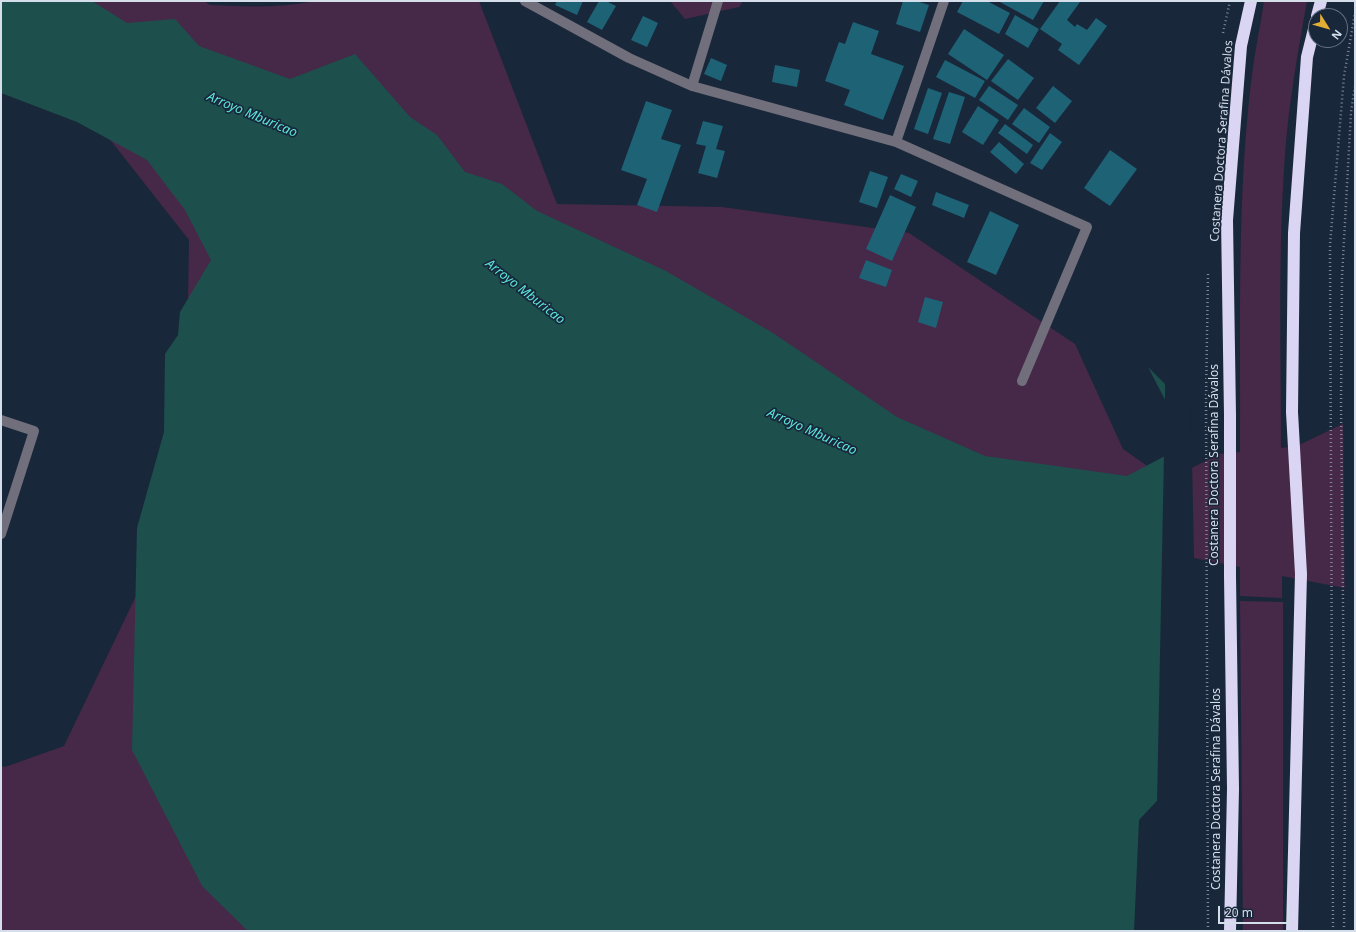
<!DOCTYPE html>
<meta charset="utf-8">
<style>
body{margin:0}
#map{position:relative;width:1356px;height:932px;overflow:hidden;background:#19273a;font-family:"Noto Sans",sans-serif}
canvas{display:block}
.frame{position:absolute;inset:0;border:2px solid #d5deeb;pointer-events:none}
.north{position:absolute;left:1308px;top:8px;width:40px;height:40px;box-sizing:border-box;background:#19273a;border:1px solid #647081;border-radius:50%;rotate:127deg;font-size:11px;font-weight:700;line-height:16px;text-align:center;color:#d5deeb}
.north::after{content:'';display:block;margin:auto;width:14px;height:18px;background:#e2af34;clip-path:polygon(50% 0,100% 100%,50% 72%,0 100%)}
.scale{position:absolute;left:1218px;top:906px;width:71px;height:18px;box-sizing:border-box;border:2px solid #d5deeb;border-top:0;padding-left:5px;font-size:12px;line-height:14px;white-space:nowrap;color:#d5deeb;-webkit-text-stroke:3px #19273a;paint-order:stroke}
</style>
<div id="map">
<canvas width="1356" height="932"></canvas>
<div class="frame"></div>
<div class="north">N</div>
<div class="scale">20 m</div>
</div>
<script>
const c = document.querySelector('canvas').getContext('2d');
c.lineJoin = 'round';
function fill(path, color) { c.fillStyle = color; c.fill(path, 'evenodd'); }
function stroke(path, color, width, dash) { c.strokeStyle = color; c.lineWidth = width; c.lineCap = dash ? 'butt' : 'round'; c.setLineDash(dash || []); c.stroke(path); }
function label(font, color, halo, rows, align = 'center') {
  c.font = font + ' "Noto Sans",sans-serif'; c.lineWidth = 3.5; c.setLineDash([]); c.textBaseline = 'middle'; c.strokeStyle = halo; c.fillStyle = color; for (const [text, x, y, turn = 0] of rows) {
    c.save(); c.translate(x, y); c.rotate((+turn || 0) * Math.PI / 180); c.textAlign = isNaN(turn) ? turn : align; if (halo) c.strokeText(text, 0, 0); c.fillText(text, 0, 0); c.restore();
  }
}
const green = new Path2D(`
 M1 1H204L210 5C246 7 281 8 316 1H479L557 204 722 207 909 233 1075 344 1123 449 1167 480 1220 454 1240 452C1241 324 1236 194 1253 67 1256 45 1261 23 1264 1H1307C1297 57 1287 113 1284 169 1278 262 1281 355 1281 448L1297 446 1355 418 1350 589 1282 576V598L1240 596V567L1168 553 184 564 189 240Z
 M670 1H743L739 7 685 19Z
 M148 571 564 931H1V766L5 767 64 746Z
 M1240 601 1283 602V931H1243Z`);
const water = new Path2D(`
 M1 1H92L127 23 175 19 199 46 290 79 355 54 410 117 437 135 465 172 502 184 537 211 666 271 773 333 897 417 985 456 1127 476 1167 455 1172 413 1148 367 1189 408 1196 759 1139 820 1134 931H248L202 886 132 750 137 528 164 432 165 354 178 335 180 312 211 260 185 210 147 160 77 122 1 93Z`);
const pier = new Path2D(`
 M1165 381 1191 408 1198 759 1157 803 1164 454 1165 453 1170 413 1165 403Z
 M1355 396V764L1346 756 1343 407Z`);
const building = new Path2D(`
 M557 1H583L577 15 555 5Z
 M599 1H606L616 6 602 30 587 22Z
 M903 1H916L929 5 920 32 896 24Z
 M963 1H987L1010 13 999 34 957 12Z
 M998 1H1044L1033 20Z
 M1060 1 1080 2 1067 20 1075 27 1077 24 1087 30 1096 18 1107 26 1079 65 1058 50 1062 44 1040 29Z
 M1015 15 1039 29 1028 48 1005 34Z
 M643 16 658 23 647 47 631 40Z
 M853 22 879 31 871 54 904 66 883 120 844 105 850 90 825 81 839 42 845 44Z
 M964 29 1004 55 987 80 948 54Z
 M711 58 727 65 721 81 704 74Z
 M1008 59 1034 78 1018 100 991 81Z
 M945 60 985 81 975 98 936 77Z
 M775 65 800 70 797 87 772 82Z
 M989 86 1018 105 1008 120 979 100Z
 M1053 86 1072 101 1055 123 1036 108Z
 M928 88 942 93 928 134 914 129Z
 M949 92 965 97 950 144 933 139Z
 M646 101 672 110 661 139 681 145 657 212 637 205 647 179 621 170Z
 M978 106 999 120 983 145 962 132Z
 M1024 108 1050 127 1039 143 1012 124Z
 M703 121 723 126 716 149 725 151 717 178 698 173 706 146 696 144Z
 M1005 124 1033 145 1027 154 998 133Z
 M1050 133 1062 142 1042 170 1030 163Z
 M999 142 1024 164 1016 174 990 152Z
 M1110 150 1137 169 1110 206 1084 188Z
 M870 171 888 177 877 208 859 202Z
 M901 174 918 181 911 197 894 189Z
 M936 192 969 205 964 218 932 205Z
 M890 195 916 207 892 261 866 249Z
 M990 211 1019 225 996 275 967 262Z
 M866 260 892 270 886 287 859 278Z
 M925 297 943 302 936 328 918 322Z`);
const path = new Path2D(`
 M1223 33 1230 1
 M1208 274 1206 399 1208 931
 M1333 931 1330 245 1344 76 1355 13
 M1344 931 1345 800 1341 404 1342 277 1351 112 1355 86`);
const minor = new Path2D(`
 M525 1 629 58 692 86 896 142 1087 227 1022 381
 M692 86 718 1
 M896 142 944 1
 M1 420 34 431 1 534`);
const highway = new Path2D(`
 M1317 16 1321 1
 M1230 931 1233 789 1230 576V415L1227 220 1241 46 1251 1
 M1292 931 1301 574 1292 412 1294 233 1307 57 1316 21`);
const streetNames = [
 ["Costanera Doctora Serafina Dávalos",1222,141,-86],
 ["Costanera Doctora Serafina Dávalos",1215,465,-90],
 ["Costanera Doctora Serafina Dávalos",1217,789,-90]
];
const waterNames = [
 ["Arroyo Mburicao",252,115,23],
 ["Arroyo Mburicao",525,292,38],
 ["Arroyo Mburicao",812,432,24]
];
fill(green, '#462848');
fill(water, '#1d504c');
fill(pier, '#19273a');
fill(building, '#1e6276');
stroke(path, '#7d8998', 2.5, [1, 3]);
stroke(minor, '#706f7b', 10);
stroke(highway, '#d9d5f3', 12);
label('12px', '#d5deeb', '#19273a', streetNames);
label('italic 13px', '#5be7dc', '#19273a', waterNames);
</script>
